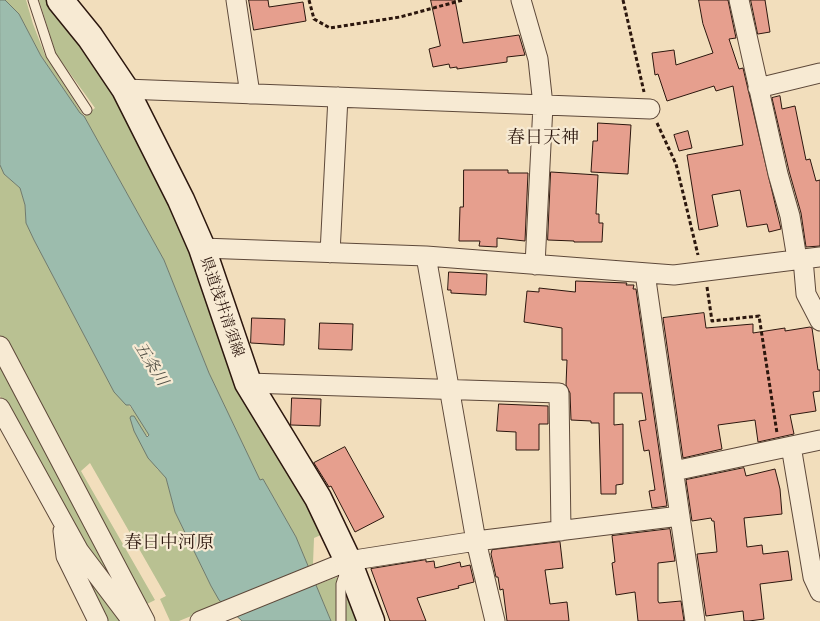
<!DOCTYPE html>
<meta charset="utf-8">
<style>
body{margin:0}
canvas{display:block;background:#f2debc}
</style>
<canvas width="820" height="621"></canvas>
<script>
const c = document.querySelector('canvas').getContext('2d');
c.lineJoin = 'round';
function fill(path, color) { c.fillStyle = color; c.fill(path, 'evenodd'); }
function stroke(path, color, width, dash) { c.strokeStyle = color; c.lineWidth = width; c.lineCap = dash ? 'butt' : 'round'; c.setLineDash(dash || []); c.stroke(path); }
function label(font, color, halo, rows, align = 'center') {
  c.font = font + ' "Libre Caslon Text","Noto Serif JP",serif'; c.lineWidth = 4.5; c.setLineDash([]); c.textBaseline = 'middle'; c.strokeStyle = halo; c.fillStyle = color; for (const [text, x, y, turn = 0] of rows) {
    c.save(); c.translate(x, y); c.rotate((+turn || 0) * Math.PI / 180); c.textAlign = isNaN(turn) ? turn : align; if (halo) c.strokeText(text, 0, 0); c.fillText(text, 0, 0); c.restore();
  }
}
const green = new Path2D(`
 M5 0H26L33 24 45 55 84 116 95 108 56 54 39 0H47L118 96 307 500 321 535 314 538 313 564 308 566 296 537 263 479 260 480 209 373 164 260 84 116 80 113 41 56 19 14Z
 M0 165 4 174 20 188 25 205 26 223 34 240 114 392C129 404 141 417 149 435L145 436 157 469 163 473 166 478 175 512 211 586 223 603 179 621H170L160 599 166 596 90 463 81 471 155 600 145 605 0 337Z
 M0 359 134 613 85 548 0 396Z
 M80 564 128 621H107Z
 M337 577V621H331L316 585Z
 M347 593 361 621H345Z`);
const water = new Path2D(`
 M0 0H5L19 14 41 56 80 113 84 116 164 260 209 373 260 480 263 479 296 537 331 621H242L219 600 211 586 175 512 166 478 148 458 134 431 130 418 131 416H134L147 437 149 435 130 405H126L114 392 34 240 26 223 25 205 20 188 4 174 0 165Z`);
const building = new Path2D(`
 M249 0H268L269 7 303 2 306 21 254 30Z
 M431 0H455L463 43 519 35 525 55 507 57V62L457 69V67L450 68 449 64 433 67 429 49 440 46Z
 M699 0H728L736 38 729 39 739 69 743 68 781 229 769 232 767 224 747 227 740 190 712 195 718 226 699 230 687 155 743 145 733 86 716 91 714 86 667 101 658 74 655 75 652 53 674 50 676 65 713 53 703 24Z
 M751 0H765L770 32 758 34Z
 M780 96 782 109 795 106 806 160 810 159 816 181 820 180V246L806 247 801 213 789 171 772 98Z
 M598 123 631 125 628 174 591 172 593 141H597Z
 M688 131 692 148 679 151 674 135Z
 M464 170H508V173H528L525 241 497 238V247L479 246 480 241H459L460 207H463Z
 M551 172 598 175 596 214H599V223H603L602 242H574V241L548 240Z
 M449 272 487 274 486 295 451 293V290H448Z
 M576 281 627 283 626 285H634L633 289H636L667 506 652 508 649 491 655 490 649 450 644 451 639 421 646 420 642 393H614V425L623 424V484L616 485V494H601L599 423H591V421L571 420 570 393 566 385 567 360H562V328L524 322 527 291 539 292V288L575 292Z
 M704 313 706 328 753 324V333L785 328V331L810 327 812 328 818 370H820V391L813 392 816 411 790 415 794 434 758 442 755 420 718 425 722 449 683 458 663 318Z
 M252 318 285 319 284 345 251 343Z
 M320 323 353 324 352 350 319 349Z
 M292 398 321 399 320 426 291 425Z
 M499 404 548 406V424H539V450H516V432L497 431Z
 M345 447 384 517 355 532 331 486 329 487 314 463Z
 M744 468 746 476 775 469 780 489 782 514 744 518 747 547 762 545 763 554 788 551 792 580 760 584 764 619 749 621H744L743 611 706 616 697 554 717 552 714 521H712L711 518 692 521 686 480Z
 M670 529 675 561 658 563V601L659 603 681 601 684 621H638L635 592 616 595 612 563 615 562 612 536Z
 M560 542 563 568 545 570 550 604 567 602 569 621H507L503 589 500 590 498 577H496L491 554 492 550Z
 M426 560V562L434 561 435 568 460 562 461 567 470 565 474 582 458 586 459 588 417 598 426 621H390L371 569Z`);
const path = new Path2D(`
 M309 0 314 19 330 28 400 17 463 0
 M623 0 644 92
 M657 123 676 164 698 255
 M707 287 712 321 759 316 777 433`);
const service = new Path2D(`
 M33 0 51 55 87 110
 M341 621V584L345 572`);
const minor = new Path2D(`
 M236 0 250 94
 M521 0 538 59 543 105 535 265
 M739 0 778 174 790 216 797 259
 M758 88 820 73
 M125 89 650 109
 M202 248 426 256 674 275 820 257
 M330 253 338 97
 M426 256 476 541 495 621
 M803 259 806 294 820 321
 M645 273 695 621
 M0 346 145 621
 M248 383 559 393 561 531
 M0 408 79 551 132 621
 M791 446 813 577 820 592
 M674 471 820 440
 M63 531 66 556 98 621
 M200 621 348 561 476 541 680 516`);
const secondary = new Path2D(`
 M60 0 90 37 125 89 181 200 202 248 248 383 318 498 348 561 371 621`);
const streetNames = [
 ["県道浅井清須線",222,307,71]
];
const waterNames = [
 ["五条川",151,364,58]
];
const quarterNames = [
 ["春日天神",543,138],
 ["春日中河原",169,543]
];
fill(green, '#b9c192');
fill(water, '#9cbcad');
stroke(water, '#6f7a6d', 1);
fill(building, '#e69f8e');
stroke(building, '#2c170e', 1);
stroke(service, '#5e493a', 11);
stroke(minor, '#5e493a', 21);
stroke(secondary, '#2c170e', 29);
stroke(path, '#2c170e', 3, [4, 2.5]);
stroke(service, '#f7ead3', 9);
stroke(minor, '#f7ead3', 19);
stroke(secondary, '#f7ead3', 26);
label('15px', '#2c170e', '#f7ead3', streetNames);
label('italic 16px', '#535146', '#f7ead3', waterNames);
label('18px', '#2c170e', '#f7ead3', quarterNames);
</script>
